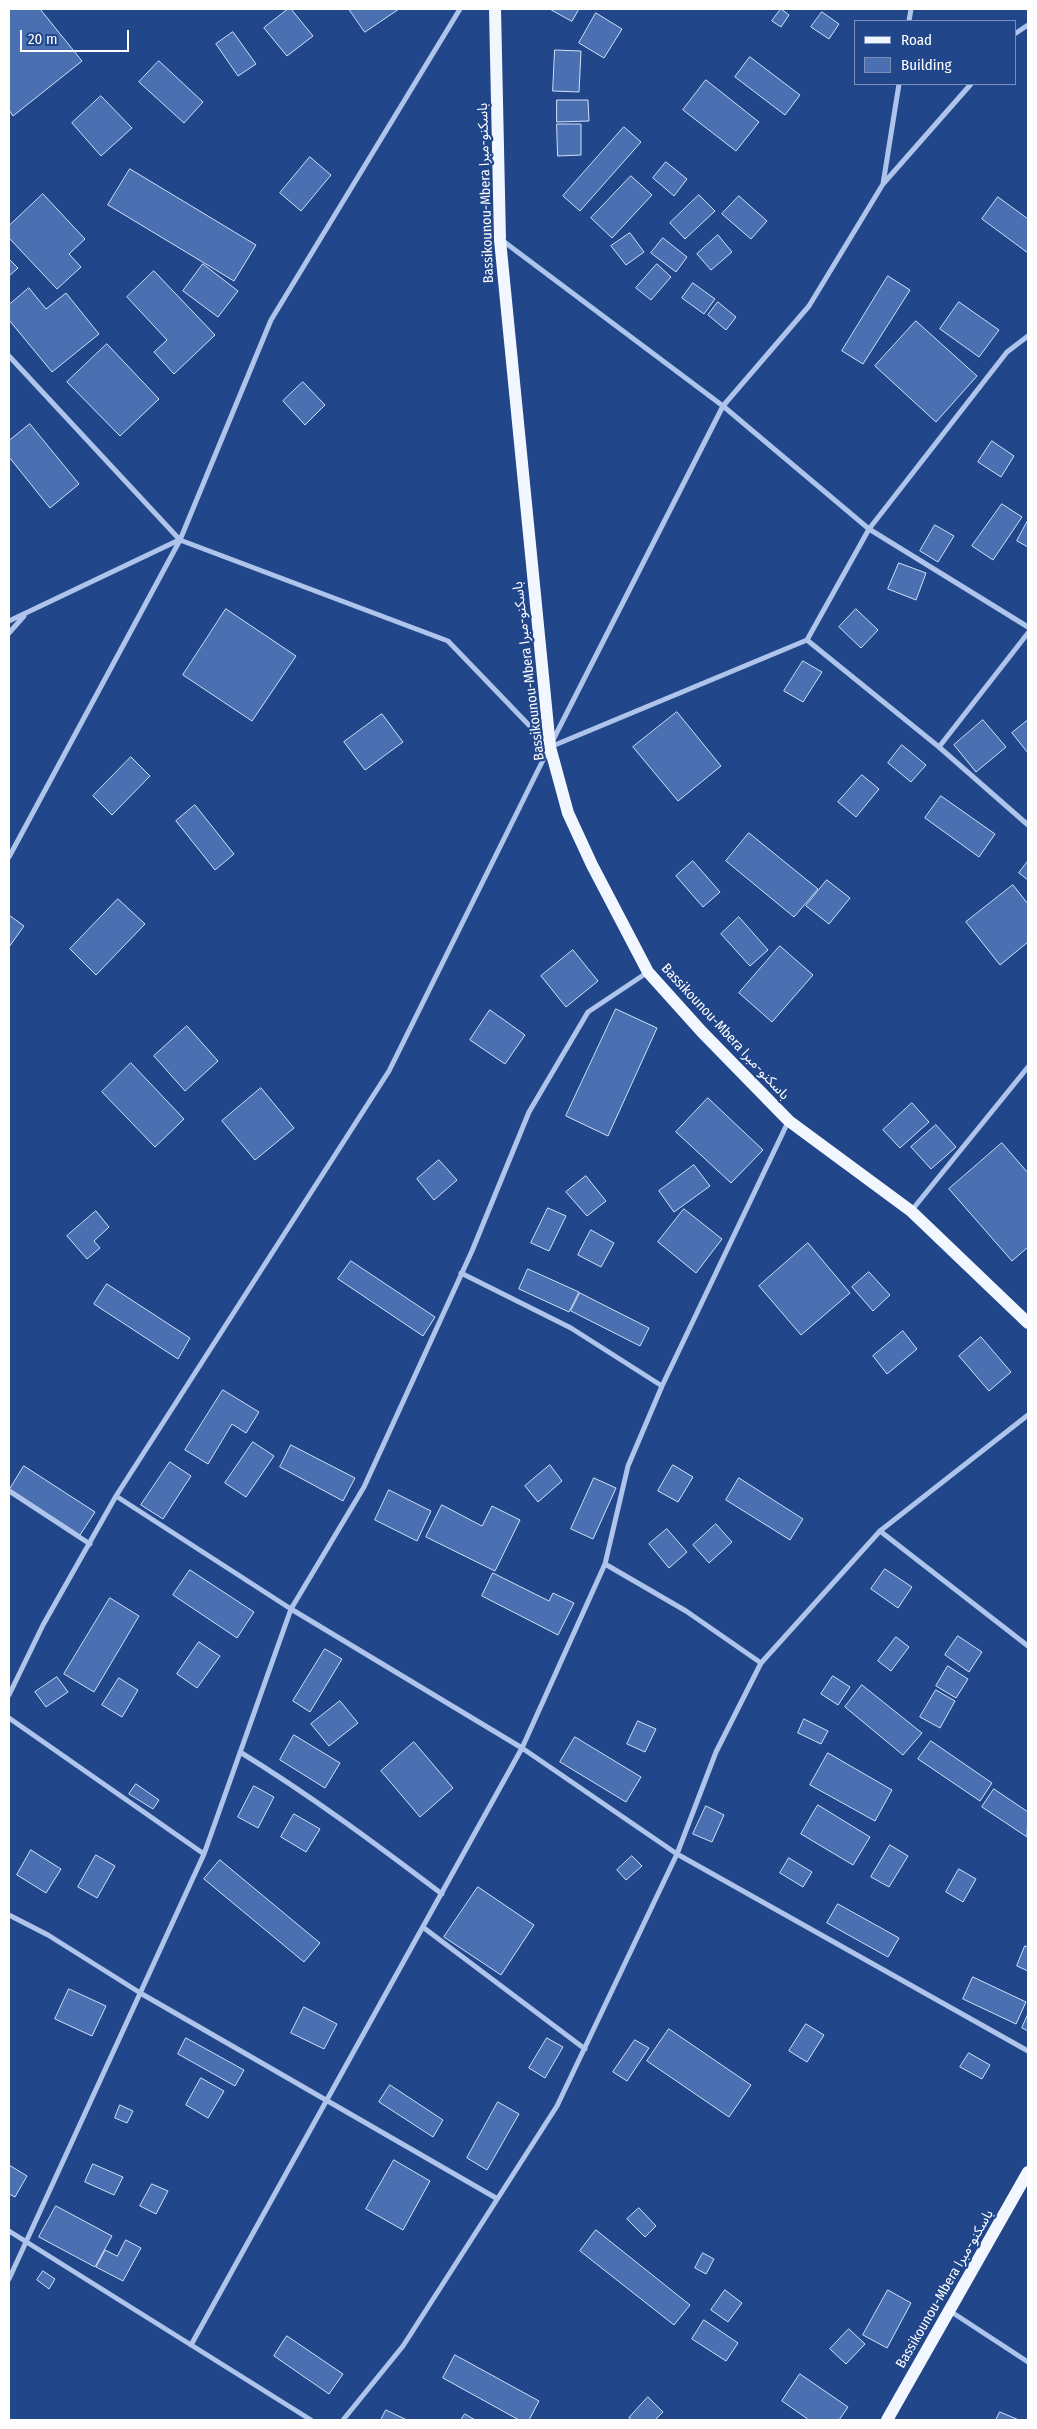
<!DOCTYPE html>
<meta charset="utf-8">
<style>
body{margin:0}
#map{position:relative;width:1037px;height:2429px;overflow:hidden;background:#21468a;font-family:"Fira Sans Condensed",sans-serif}
canvas{display:block}
.frame{position:absolute;inset:0;border:10px solid #fff;pointer-events:none}
.legend{position:absolute;left:854px;top:20px;width:162px;height:65px;box-sizing:border-box;background:#21468a;border:1px solid #7a90b9;margin:0;padding:6px 9px;list-style:none;font-size:15px;color:#fff}
.legend li{display:flex;align-items:center;gap:10px;height:25px}
.legend b{width:25px;border:1px solid #7a90b9}
.scale{position:absolute;left:20px;top:30px;width:109px;height:22px;box-sizing:border-box;border:2px solid #fff;border-top:0;padding-left:6px;font-size:15px;line-height:18px;white-space:nowrap;color:#fff;-webkit-text-stroke:4px #21468a;paint-order:stroke}
</style>
<div id="map">
<canvas width="1037" height="2429"></canvas>
<div class="frame"></div>
<ul class="legend">
<li><b style="height:6px;background:#f2f6fe"></b>Road</li>
<li><b style="height:14px;background:#4a70b2"></b>Building</li>
</ul>
<div class="scale">20 m</div>
</div>
<script>
const c = document.querySelector('canvas').getContext('2d');
c.lineJoin = 'round';
function fill(path, color) { c.fillStyle = color; c.fill(path, 'evenodd'); }
function stroke(path, color, width, dash) { c.strokeStyle = color; c.lineWidth = width; c.lineCap = dash ? 'butt' : 'round'; c.setLineDash(dash || []); c.stroke(path); }
function label(font, color, halo, rows, align = 'center') {
  c.font = font + ' "Fira Sans Condensed","Noto Sans Arabic",sans-serif'; c.lineWidth = 4.5; c.setLineDash([]); c.textBaseline = 'middle'; c.strokeStyle = halo; c.fillStyle = color; for (const [text, x, y, turn = 0] of rows) {
    c.save(); c.translate(x, y); c.rotate((+turn || 0) * Math.PI / 180); c.textAlign = isNaN(turn) ? turn : align; if (halo) c.strokeText(text, 0, 0); c.fillText(text, 0, 0); c.restore();
  }
}
const building = new Path2D(`
 M9 9H40L82 61 13 116 9 110Z
 M288 9H291L313 36 287 56 264 28Z
 M349 9H399L365 32Z
 M550 9H579L572 21Z
 M781 9 789 15 781 27 772 21Z
 M822 12 839 24 829 39 811 27Z
 M596 13 622 29 604 58 579 43Z
 M233 32 256 64 238 76 216 44Z
 M555 50 581 51 579 92 553 91Z
 M750 57 800 95 785 115 735 77Z
 M159 61 203 102 184 123 139 82Z
 M706 80 759 122 736 151 683 110Z
 M101 96 132 128 101 156 72 123Z
 M557 100H588L589 121 557 122Z
 M557 124H581V155L558 156Z
 M624 127 641 142 580 211 563 196Z
 M310 157 331 175 301 211 280 193Z
 M666 162 687 179 674 196 653 178Z
 M130 169 256 245 234 281 108 205Z
 M631 176 652 195 612 238 591 218Z
 M43 194 85 239 69 254 81 267 57 289 9 238V226Z
 M699 195 715 211 685 239 670 223Z
 M739 196 767 221 751 239 722 214Z
 M998 197 1028 219V253L982 219Z
 M630 233 644 252 626 265 611 246Z
 M718 235 732 252 711 270 697 254Z
 M663 238 687 257 676 272 651 253Z
 M9 259 18 268 9 276Z
 M203 264 238 291 218 317 183 291Z
 M657 264 671 277 651 300 636 288Z
 M154 271 215 335 174 374 154 352 167 340 127 297Z
 M888 276 910 290 863 364 842 351Z
 M693 283 715 299 704 314 682 298Z
 M29 288 46 309 66 293 99 334 52 372 9 320V305Z
 M718 302 736 317 726 330 708 315Z
 M959 302 999 330 979 357 940 329Z
 M916 321 977 376 936 422 875 366Z
 M107 344 159 399 120 436 67 382Z
 M303 382 325 405 305 425 283 401Z
 M30 424 79 484 50 508 9 457V441Z
 M992 441 1014 456 1001 477 978 462Z
 M1002 504 1022 517 993 560 972 546Z
 M1028 520V547L1017 541Z
 M935 525 954 536 938 562 920 551Z
 M899 563 926 573 916 600 888 589Z
 M226 609 296 656 252 721 183 675Z
 M856 609 878 630 861 648 839 627Z
 M803 661 822 672 803 702 784 691Z
 M677 712 721 766 678 801 633 747Z
 M382 714 403 742 365 770 344 742Z
 M983 720 1006 747 976 772 954 745Z
 M1028 720V753L1012 733Z
 M902 745 926 765 911 782 888 763Z
 M131 757 150 776 112 815 93 796Z
 M862 775 879 789 856 817 838 802Z
 M941 796 995 834 979 857 925 818Z
 M195 805 234 854 215 870 176 821Z
 M749 833 818 889 794 917 726 861Z
 M693 861 720 892 703 907 676 876Z
 M1028 861V880L1019 873Z
 M827 880 850 898 829 924 806 906Z
 M1013 885 1028 904V942L1000 965 966 922Z
 M118 899 145 924 96 975 70 949Z
 M9 915 24 926 9 947Z
 M739 917 768 950 750 966 721 934Z
 M780 946 813 975 772 1022 739 993Z
 M573 950 598 981 566 1007 541 976Z
 M616 1009 657 1028 608 1136 566 1116Z
 M490 1010 525 1035 505 1064 470 1040Z
 M187 1026 218 1061 185 1091 154 1056Z
 M131 1063 184 1119 155 1147 102 1092Z
 M261 1088 294 1128 255 1160 222 1121Z
 M708 1098 763 1150 731 1183 676 1132Z
 M912 1103 929 1122 900 1148 883 1130Z
 M936 1125 956 1147 931 1169 911 1147Z
 M1002 1143 1028 1173V1247L1012 1261 949 1189Z
 M439 1160 457 1180 434 1200 417 1179Z
 M694 1165 710 1186 674 1212 659 1191Z
 M586 1176 606 1201 587 1216 566 1192Z
 M548 1208 566 1216 549 1251 531 1243Z
 M684 1209 722 1239 696 1273 658 1242Z
 M96 1211 109 1227 94 1241 100 1248 87 1259 67 1236Z
 M591 1230 614 1243 601 1267 578 1255Z
 M808 1243 850 1293 801 1335 759 1286Z
 M351 1261 435 1317 423 1336 338 1279Z
 M528 1269 579 1292 569 1312 519 1289Z
 M869 1272 890 1295 873 1311 852 1287Z
 M107 1284 190 1338 178 1359 94 1304Z
 M580 1293 649 1328 640 1346 571 1311Z
 M903 1331 917 1349 887 1374 873 1356Z
 M981 1337 1011 1372 989 1391 959 1356Z
 M223 1390 259 1412 246 1433 232 1424 208 1464 185 1450Z
 M253 1442 274 1456 246 1497 225 1483Z
 M291 1445 355 1478 343 1501 280 1467Z
 M170 1462 191 1476 163 1519 141 1505Z
 M550 1465 562 1481 538 1502 525 1486Z
 M673 1465 693 1477 678 1502 658 1491Z
 M24 1466 95 1512 80 1535 10 1489Z
 M594 1478 616 1488 593 1539 571 1529Z
 M739 1478 803 1519 790 1540 726 1500Z
 M389 1490 431 1511 417 1541 375 1520Z
 M442 1505 482 1526 492 1506 520 1520 495 1571 426 1537Z
 M716 1524 732 1542 709 1563 693 1545Z
 M667 1529 687 1552 669 1568 649 1544Z
 M885 1569 912 1587 898 1608 871 1589Z
 M190 1570 254 1612 237 1638 173 1595Z
 M493 1573 549 1601 553 1593 574 1603 558 1635 482 1596Z
 M110 1598 139 1616 94 1692 64 1674Z
 M958 1636 982 1652 969 1672 945 1655Z
 M896 1637 909 1647 891 1671 878 1661Z
 M199 1642 220 1656 197 1688 177 1674Z
 M325 1649 342 1659 310 1712 293 1701Z
 M948 1666 968 1679 956 1698 936 1686Z
 M833 1676 850 1687 838 1705 821 1694Z
 M57 1677 68 1692 46 1707 35 1692Z
 M119 1678 138 1690 122 1717 102 1705Z
 M862 1685 922 1733 903 1755 845 1707Z
 M936 1690 955 1701 940 1728 920 1717Z
 M340 1701 358 1723 329 1746 311 1724Z
 M804 1719 828 1731 821 1744 798 1733Z
 M638 1721 656 1729 645 1752 627 1744Z
 M294 1735 340 1763 325 1788 280 1760Z
 M575 1737 641 1777 626 1802 560 1762Z
 M931 1741 992 1783 980 1801 918 1759Z
 M414 1742 453 1788 420 1817 381 1771Z
 M828 1753 892 1790 875 1821 810 1785Z
 M136 1784 159 1800 153 1809 129 1794Z
 M254 1786 274 1797 258 1828 238 1817Z
 M994 1789 1028 1812 1027 1837 982 1807Z
 M818 1805 870 1837 853 1865 801 1834Z
 M706 1806 724 1815 712 1842 693 1834Z
 M294 1814 320 1829 306 1852 281 1837Z
 M890 1845 908 1856 889 1887 871 1877Z
 M31 1850 61 1869 46 1893 17 1875Z
 M96 1855 115 1866 97 1898 78 1887Z
 M632 1856 642 1866 626 1880 617 1870Z
 M789 1858 812 1872 803 1887 780 1873Z
 M220 1860 320 1943 304 1962 204 1879Z
 M959 1869 976 1879 963 1902 946 1892Z
 M478 1887 534 1925 501 1975 444 1937Z
 M838 1904 899 1938 888 1957 827 1923Z
 M1025 1946 1028 1947V1971L1017 1966Z
 M973 1977 1026 2002 1016 2024 963 1999Z
 M69 1989 106 2006 92 2036 55 2019Z
 M304 2007 337 2024 324 2049 291 2033Z
 M1028 2014V2031L1022 2028Z
 M806 2024 824 2035 807 2062 789 2051Z
 M669 2029 751 2085 729 2117 647 2061Z
 M186 2038 244 2070 235 2086 178 2054Z
 M547 2038 563 2047 545 2078 529 2068Z
 M635 2040 649 2048 627 2081 613 2072Z
 M969 2053 990 2065 982 2079 960 2067Z
 M201 2078 224 2091 208 2118 186 2105Z
 M390 2085 443 2120 433 2137 379 2102Z
 M498 2102 519 2114 487 2170 467 2158Z
 M120 2105 133 2111 127 2123 115 2118Z
 M394 2160 430 2181 403 2230 366 2209Z
 M93 2164 123 2177 114 2195 85 2182Z
 M9 2165 27 2176 15 2197 9 2194Z
 M152 2184 168 2191 156 2214 140 2206Z
 M56 2206 112 2236 95 2267 39 2237Z
 M639 2208 656 2226 645 2237 627 2219Z
 M596 2230 690 2305 674 2325 580 2251Z
 M126 2240 141 2248 123 2281 96 2267 105 2250 117 2256Z
 M703 2253 714 2259 706 2274 695 2268Z
 M43 2271 55 2279 49 2289 37 2280Z
 M725 2290 742 2303 728 2322 711 2310Z
 M888 2290 911 2303 887 2348 863 2335Z
 M704 2320 738 2343 726 2361 692 2339Z
 M849 2329 865 2344 846 2364 830 2349Z
 M287 2336 343 2374 329 2394 274 2356Z
 M455 2355 539 2401 529 2420H519L443 2378Z
 M800 2374 848 2407 839 2420H809L782 2401Z
 M648 2397 663 2412 655 2420H632L629 2418Z
 M386 2410 407 2420H381Z
 M1000 2412 1019 2420H996Z
 M465 2414 475 2420H461Z`);
const minor = new Path2D(`
 M909 21 911 9
 M1016 33 1028 25
 M883 184 899 84
 M503 241 723 406 809 306 883 184 971 84
 M9 356 180 540 448 641 550 747 807 640 869 529 1007 352 1028 336
 M9 621 179 540
 M9 633 24 616
 M807 640 939 747 1028 825
 M553 740 723 406 869 529 1028 627
 M939 747 1028 633
 M9 857 180 540 271 320 460 9
 M912 1210 1028 1067
 M461 1273 571 1328 662 1386
 M9 1491 90 1544
 M116 1496 291 1609 522 1748 677 1854 1028 2051
 M880 1531 1028 1646
 M605 1564 686 1611 761 1663
 M9 1695 43 1625 116 1496 389 1071 548 750
 M9 1718 204 1854
 M240 1752C310 1795 376 1844 442 1894
 M9 1915 48 1935 142 1994 496 2198
 M424 1928 585 2049
 M9 2231 311 2420
 M9 2279 204 1854 291 1609 364 1487 472 1251 529 1112 588 1012 648 972
 M950 2311 1028 2362
 M191 2345 522 1748 605 1564 628 1466 662 1386 788 1122
 M343 2420 403 2346 557 2106 677 1854 716 1752 761 1663 880 1531 1028 1415`);
const primary = new Path2D(`
 M495 9 500 240 550 747 568 813 592 865 648 972 702 1032 789 1121 911 1211 1028 1323
 M887 2420 1028 2172`);
const streetNames = [
 ["Bassikounou-Mbera باسكنو-مبرا",486,193,-92],
 ["Bassikounou-Mbera باسكنو-مبرا",529,671,-97],
 ["Bassikounou-Mbera باسكنو-مبرا",725,1032,47],
 ["Bassikounou-Mbera باسكنو-مبرا",945,2289,-60]
];
fill(building, '#4a70b2');
stroke(building, '#d2e0f8', 1);
stroke(minor, '#aec4eb', 5);
stroke(primary, '#f2f6fe', 12);
label('14px', '#fff', '#21468a', streetNames);
</script>
